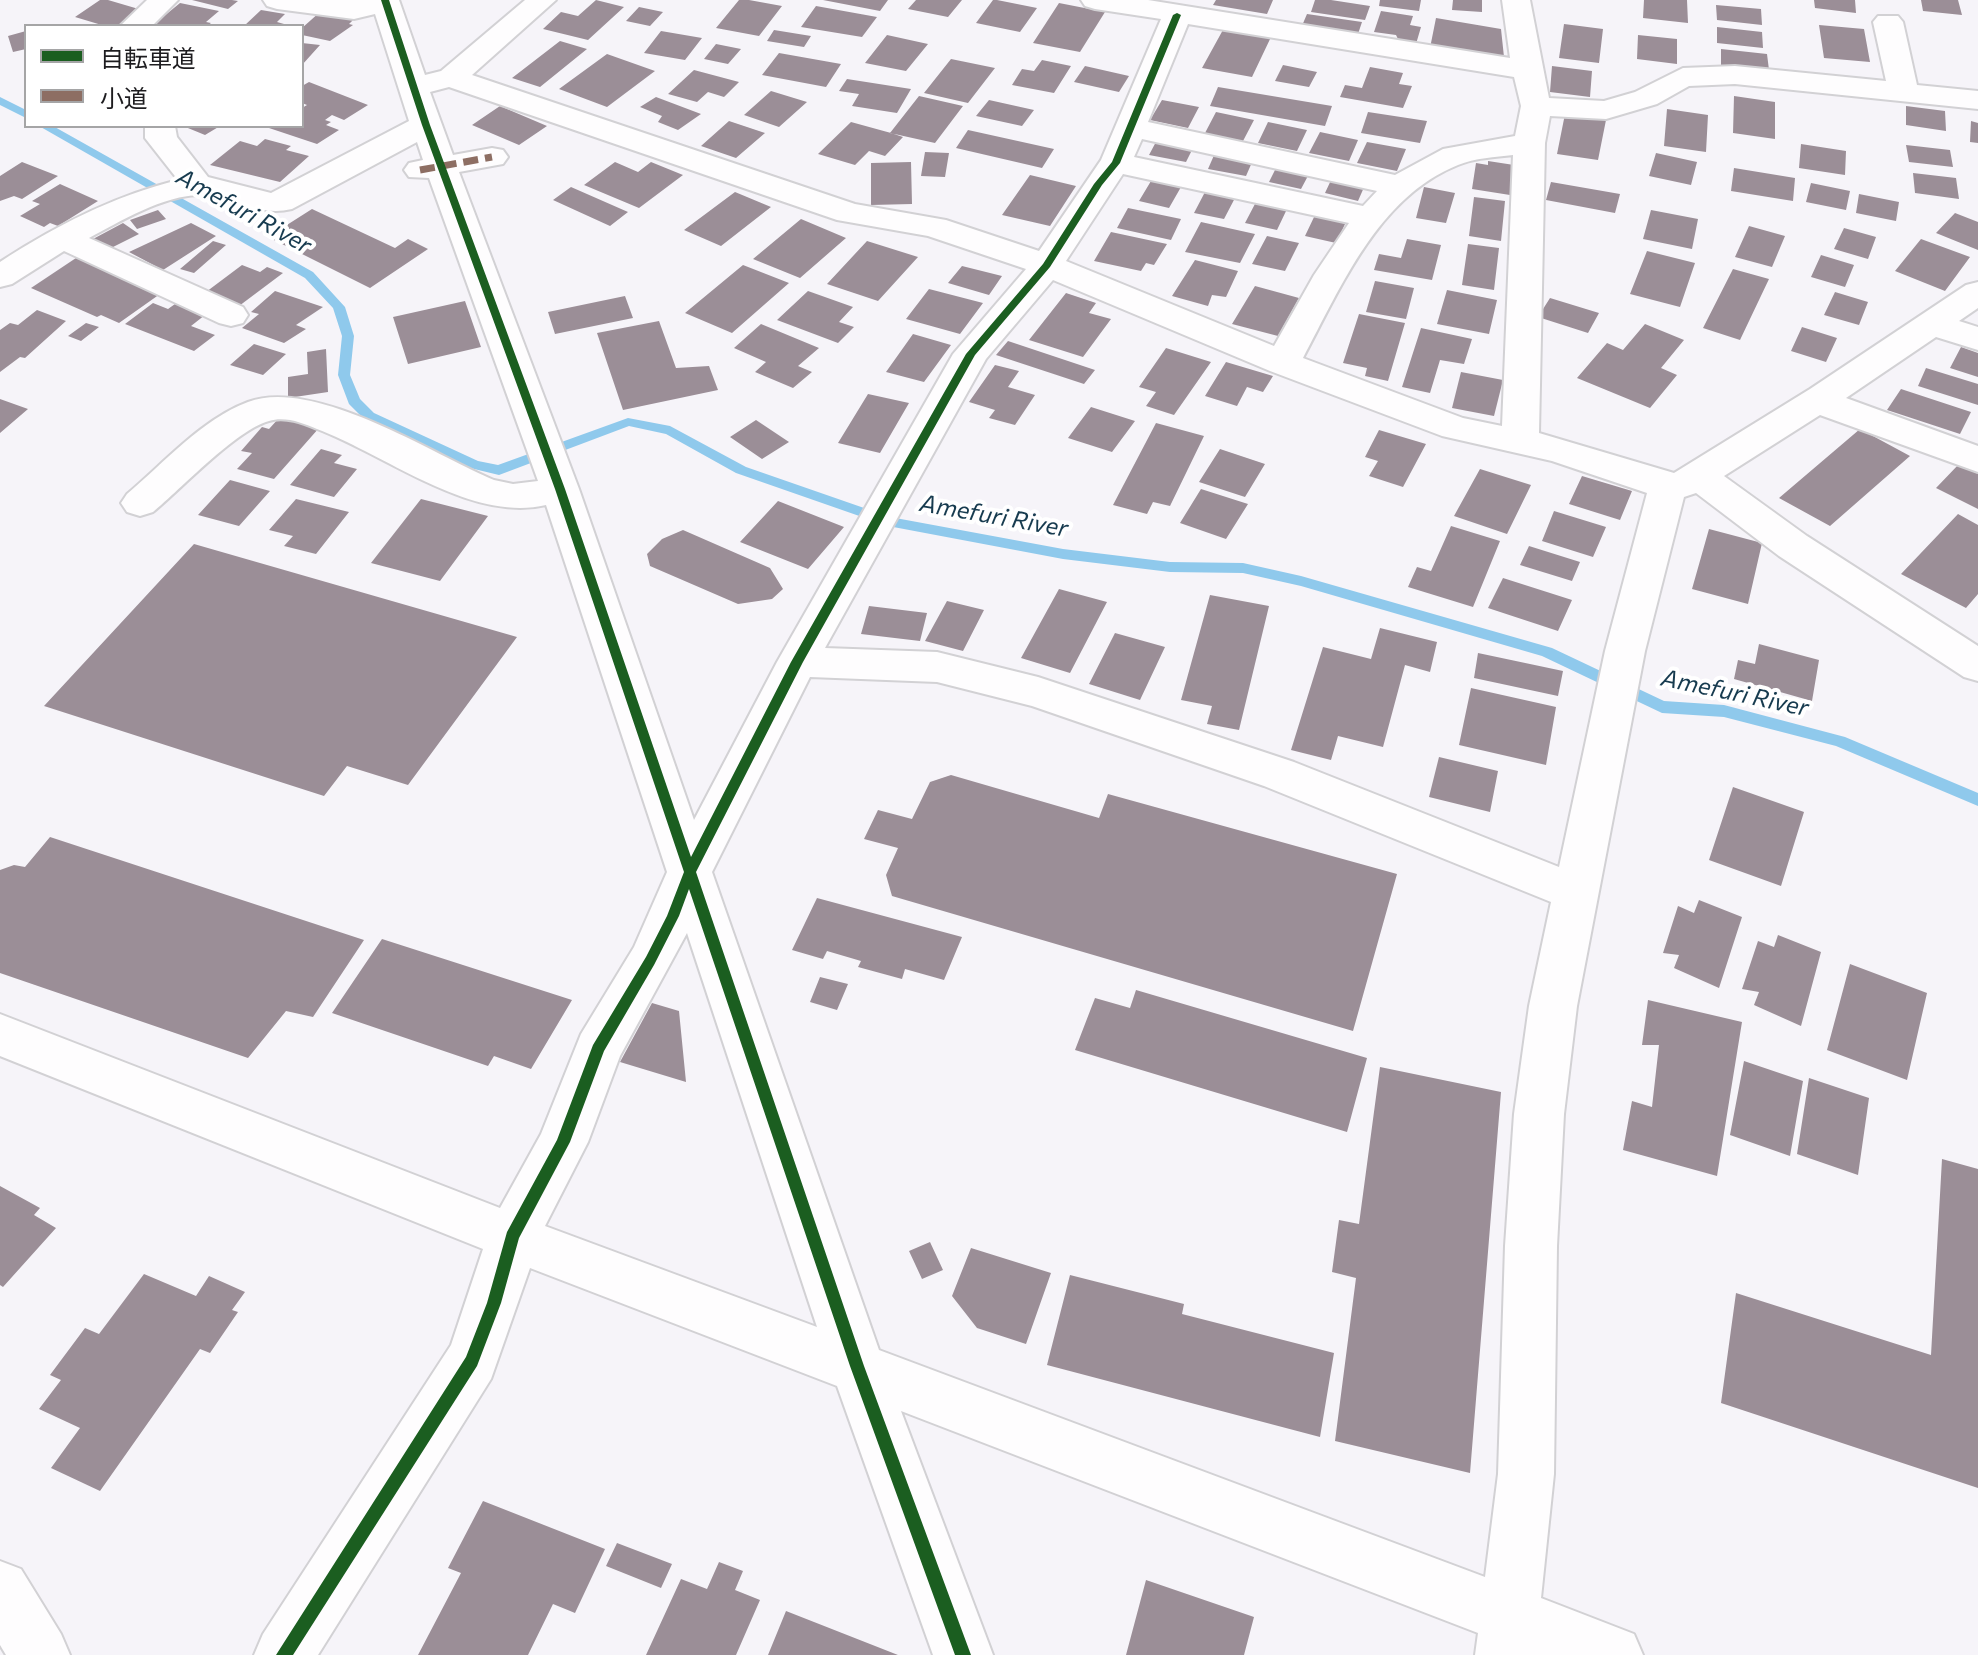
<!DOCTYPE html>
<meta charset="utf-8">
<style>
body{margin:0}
#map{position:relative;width:1978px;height:1655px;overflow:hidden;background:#f6f4f9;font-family:Commissioner,"Noto Sans JP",sans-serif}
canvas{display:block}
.legend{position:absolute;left:24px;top:24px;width:280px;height:104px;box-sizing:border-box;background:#fff;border:2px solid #a5a5a6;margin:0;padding:10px 14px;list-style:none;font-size:24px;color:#1e1d20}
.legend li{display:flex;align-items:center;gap:16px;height:40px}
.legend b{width:40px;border:2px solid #a5a5a6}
</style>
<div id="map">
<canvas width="1978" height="1655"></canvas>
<ul class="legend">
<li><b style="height:10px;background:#1b5e20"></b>自転車道</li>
<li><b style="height:10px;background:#8d6e63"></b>小道</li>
</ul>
</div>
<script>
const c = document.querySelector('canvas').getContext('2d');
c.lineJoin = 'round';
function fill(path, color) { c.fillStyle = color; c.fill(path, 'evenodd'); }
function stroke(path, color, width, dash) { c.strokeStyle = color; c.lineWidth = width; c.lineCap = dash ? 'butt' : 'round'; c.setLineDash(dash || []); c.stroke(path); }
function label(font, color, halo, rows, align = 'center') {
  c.font = font + ' Commissioner,sans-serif'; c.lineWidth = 8; c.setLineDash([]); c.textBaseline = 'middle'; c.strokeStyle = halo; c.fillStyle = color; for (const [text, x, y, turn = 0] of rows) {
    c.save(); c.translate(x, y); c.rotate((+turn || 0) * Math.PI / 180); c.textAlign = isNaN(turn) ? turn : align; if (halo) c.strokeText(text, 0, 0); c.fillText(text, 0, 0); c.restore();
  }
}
const stream = new Path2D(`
 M0 97 26 110V118L0 105Z
 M39 126H53L313 272 345 307 354 336 350 375 360 399 374 413 478 461 498 465 628 418 670 426 746 467 890 517 1063 549 1170 562 1243 563 1301 576 1552 648 1664 701 1724 705 1845 737 1978 793V806L1836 746 1724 717 1662 713 1542 656 1301 586 1243 573 1170 572 1063 559 888 526 736 473 666 434 629 426 499 475 470 468 364 419 349 404 338 375 342 336 333 308 305 278Z`);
const building = new Path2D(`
 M100 0H108L142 10 119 26H105L75 17Z
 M192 0H232L238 1 228 9Z
 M596 0 624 7 588 40 543 29 561 12 578 16Z
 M739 0H749L782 6 759 36 716 28Z
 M823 0H888L880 11Z
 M916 0H962L948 17 908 9Z
 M993 0H997L1037 8 1020 32 976 23Z
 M1216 0H1273L1267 14 1213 5Z
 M1315 0H1331L1370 6 1365 20 1311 12Z
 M1380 0H1421L1419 11 1379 6Z
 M1453 0H1482V12L1452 10Z
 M1644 0H1687L1688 23 1643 18Z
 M1814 0H1855L1856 13 1815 8Z
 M1921 0H1958L1962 15 1923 11Z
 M180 3 219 11 206 22 211 23 207 26H152Z
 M1059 3 1105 12 1080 52 1033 43Z
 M1716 5 1761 9 1762 25 1717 20Z
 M816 6 877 17 862 37 801 27Z
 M639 7 663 12 650 26 626 21Z
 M261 10 285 14 277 22 291 26H244Z
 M1381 11 1413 16 1410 25 1421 27 1416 44 1399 41 1396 35 1374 32Z
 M320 12 354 19 349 24 353 25 330 41 302 35V28Z
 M1307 14 1362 22 1357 37 1301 28Z
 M1436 18 1501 29 1504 57 1430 48Z
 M1564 24 1603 29 1599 63 1559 58Z
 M1819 25 1864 29 1870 62 1824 58Z
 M1717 27 1762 32 1763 48 1717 43Z
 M1224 28 1271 37 1252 77 1202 68Z
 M774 30 811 36 804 47 767 41Z
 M26 31V49L13 52 8 36Z
 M661 31 702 38 685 60 644 53Z
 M887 35 928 44 906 71 865 63Z
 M1638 35 1677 39V64L1637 59Z
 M560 41 587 49 540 87 512 78Z
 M302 43 320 45 302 65Z
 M716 44 741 49 728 64 704 59Z
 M1721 49 1767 54 1769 70 1721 65Z
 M779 53 841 64 826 87 762 75Z
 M607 54 655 71 607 107 559 89Z
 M951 59 995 68 968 103 924 93Z
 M1042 60 1071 66 1054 93 1012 85 1022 69 1034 71Z
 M1283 65 1317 72 1309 87 1275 81Z
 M1085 66 1129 76 1119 92 1074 82Z
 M1552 66 1592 71 1590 97 1550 92Z
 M1370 67 1403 73 1399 84 1412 86 1403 108 1340 97 1345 85 1362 88Z
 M694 70 739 82 724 97 708 92 697 102 668 94Z
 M847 79 911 89 897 113 852 106 859 94 839 91Z
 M309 82 368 105 344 120 332 115 325 120 331 122 326 125 339 130 317 144 263 126H302V108L307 105 302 103V86Z
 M1218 87 1332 106 1325 126 1210 106Z
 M771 91 807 102 779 127 744 115Z
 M919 96 963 106 935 143 890 133Z
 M1734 96 1775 102V139L1733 133Z
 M656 97 701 114 678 130 658 122 662 116 640 107Z
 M989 100 1034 110 1022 126 976 116Z
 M1162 100 1199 107 1188 128 1150 120Z
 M500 106 547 126 519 145 472 125Z
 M1906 106 1945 111 1946 131 1906 125Z
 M1667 109 1708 115 1706 152 1664 146Z
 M1216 112 1254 120 1243 141 1205 133Z
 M1368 112 1427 121 1420 143 1361 133Z
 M1565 114 1606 120 1598 160 1557 154Z
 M729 121 765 133 736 158 701 146Z
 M1971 121 1978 123V143L1970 142Z
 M851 122 891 133 903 137 885 156 869 151 855 165 818 154Z
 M1268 122 1307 130 1297 151 1258 143Z
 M183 126H220L205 135Z
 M968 130 1054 149 1042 168 956 148Z
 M1320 132 1358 140 1349 161 1309 153Z
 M265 139 291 146 286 150 309 156 280 182 210 165 240 141 257 146Z
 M1157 140 1194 146 1186 162 1149 155Z
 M1367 142 1406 149 1397 171 1357 163Z
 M1801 144 1846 151 1845 175 1799 168Z
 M1906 145 1950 150 1953 167 1909 162Z
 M925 152 949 153 945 177 921 176Z
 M1215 153 1253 160 1246 176 1208 169Z
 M1656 153 1697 162 1691 185 1649 176Z
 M1488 161 1514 165 1510 195 1472 189 1476 163 1488 165Z
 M22 162 58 176 22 199 14 196 0 201V176Z
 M615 162 638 172 651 162 683 175 639 208 584 185Z
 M911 162 912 204 871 205V163Z
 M1277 166 1309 174 1301 189 1269 182Z
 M1734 168 1795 178 1793 201 1731 191Z
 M1913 173 1956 178 1959 199 1915 193Z
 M1030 175 1076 186 1050 226 1002 215Z
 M1332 178 1365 185 1358 201 1325 193Z
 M1151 181 1181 187 1169 208 1139 201Z
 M1551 182 1620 194 1615 213 1546 200Z
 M1811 183 1850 191 1846 210 1806 202Z
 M60 184 98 201 58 226 50 223 44 227 20 216 40 204 32 201Z
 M571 187 628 212 610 226 553 200Z
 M1424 187 1455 193 1446 223 1416 218Z
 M735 192 771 207 721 246 684 230Z
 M1205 192 1235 198 1224 219 1194 213Z
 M1859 194 1899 202 1896 221 1856 213Z
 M1474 197 1505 201 1501 241 1469 236Z
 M1256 202 1287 209 1277 230 1245 223Z
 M1128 208 1181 219 1171 240 1117 228Z
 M312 209 395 248 408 239 428 249 370 288 268 237Z
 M158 210 166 219 137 229 130 220Z
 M1651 210 1698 219 1692 249 1643 239Z
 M1955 213 1978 222V250L1936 233Z
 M1315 215 1346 222 1336 243 1305 236Z
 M801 219 846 238 800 278 753 259Z
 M1201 222 1255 234 1240 263 1185 252Z
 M123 223 139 234 109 249 93 239Z
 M191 223 216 236 163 270 129 252Z
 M1749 226 1785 236 1772 267 1735 257Z
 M1844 228 1876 237 1868 259 1834 249Z
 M1111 232 1167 244 1154 265 1146 263 1141 271 1094 261Z
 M1267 236 1299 243 1285 271 1252 264Z
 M1407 239 1441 245 1432 280 1374 270 1379 254 1401 258Z
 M1921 239 1970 257 1945 291 1895 271Z
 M213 241 226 245 194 273 180 269Z
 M867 241 918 257 878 301 827 284Z
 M1468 244 1499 248 1494 290 1462 285Z
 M1647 251 1695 263 1680 307 1630 294Z
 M1821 255 1854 265 1845 287 1811 277Z
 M76 258 160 294 119 323 101 315 97 317 31 288Z
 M1195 260 1238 271 1226 297 1212 295 1208 306 1172 296Z
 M242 265 260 272 267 267 283 273 239 306 206 292Z
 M743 265 789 283 732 333 685 313Z
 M962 266 1002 276 989 295 948 283Z
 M1733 269 1769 279 1740 340 1703 328Z
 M1375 281 1414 288 1406 319 1366 312Z
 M1255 286 1299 298 1278 336 1232 324Z
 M929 289 983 303 960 334 906 319Z
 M1447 290 1497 300 1489 334 1437 324Z
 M275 291 323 307 296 325 306 329 284 343 242 328 259 314 251 312Z
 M808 291 853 307 839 322 854 327 838 343 777 320Z
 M1835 292 1868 302 1859 325 1824 315Z
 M1066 293 1096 303 1089 313 1111 319 1083 357 1029 340Z
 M625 296 633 318 555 334 548 312Z
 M1550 298 1599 313 1588 333 1538 317Z
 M465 301 481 347 408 364 393 317Z
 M153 303 168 309 175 304 205 315 191 326 215 335 194 351 125 324Z
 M37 310 66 321 25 358 20 357 0 372V330L10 323 18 325Z
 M1359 314 1405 323 1388 381 1365 376 1367 368 1343 363Z
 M659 321 676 368 709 366 718 390 623 410 597 333Z
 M86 323 99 327 81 341 68 336Z
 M761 324 819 348 798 366 812 372 793 388 755 372 766 362 734 348Z
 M1645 324 1684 340 1661 368 1677 375 1650 408 1577 378 1607 343 1623 350Z
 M1802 327 1837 338 1826 362 1791 351Z
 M1421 328 1472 339 1464 364 1440 360 1430 393 1402 387Z
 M913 334 951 345 924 382 886 372Z
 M1008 341 1095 370 1084 384 996 355Z
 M254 344 286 354 263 375 230 365Z
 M1961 347 1978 353V377L1950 368Z
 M1166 348 1211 362 1174 415 1146 406 1156 392 1139 387Z
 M326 349 328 392 288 398V377L308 374 307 352Z
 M1226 362 1273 376 1263 392 1247 387 1237 406 1205 396Z
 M995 365 1019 371 1008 387 1035 395 1015 425 989 418 995 410 969 402Z
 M1926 368 1978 384V405L1918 386Z
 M1461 372 1503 380 1494 416 1452 408Z
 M1901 389 1971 412 1960 434 1887 410Z
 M868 394 909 403 880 453 838 443Z
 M0 399 28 409 0 433Z
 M1091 407 1135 421 1112 452 1068 438Z
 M279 418 319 428 274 479 237 469 252 453 241 451 262 427 269 429Z
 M756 420 789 442 762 459 730 437Z
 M1156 423 1204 436 1170 506 1153 502 1147 514 1113 505Z
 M1860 429 1910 456 1830 526 1779 498Z
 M1379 430 1426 444 1403 487 1369 476 1378 461 1365 457Z
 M321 449 342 455 334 463 357 469 334 497 290 485Z
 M1220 449 1265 464 1245 497 1199 482Z
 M1959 464 1978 474V509L1936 488Z
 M1480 469 1531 485 1507 534 1454 516Z
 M1582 476 1632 491 1620 520 1569 504Z
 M230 480 270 491 239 526 198 515Z
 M1201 489 1248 504 1226 539 1180 523Z
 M296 499 349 512 316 554 284 546 293 536 269 530Z
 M421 499 488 516 440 581 371 563Z
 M778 501 844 527 808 569 740 542Z
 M1554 511 1606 527 1593 557 1542 541Z
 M1958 514 1978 525V594L1966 608 1901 574Z
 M1451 526 1500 541 1473 607 1408 587 1417 567 1431 571Z
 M1709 529 1762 543 1748 604 1692 589Z
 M683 530 770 568 783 589 772 599 738 604 650 566 647 554 662 539Z
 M194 544 517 637 408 785 347 766 324 796 44 706Z
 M1529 546 1580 562 1572 581 1520 565Z
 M1503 578 1572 600 1558 631 1488 608Z
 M1059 589 1107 602 1070 673 1021 658Z
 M1210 595 1269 606 1239 730 1207 724 1212 706 1181 700Z
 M947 601 984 610 963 651 925 641Z
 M869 606 927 613 920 641 861 634Z
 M1380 628 1437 642 1430 672 1405 665 1383 747 1338 736 1331 760 1291 750 1323 647 1371 659Z
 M1115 633 1165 647 1140 700 1089 684Z
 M1759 644 1819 660 1812 701 1734 679 1738 660 1755 664Z
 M1478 653 1563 671 1558 696 1474 678Z
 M1471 688 1556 707 1546 765 1459 745Z
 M1439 757 1498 771 1490 812 1429 797Z
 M951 775 1099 818 1108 794 1397 874 1353 1031 892 896 886 875 898 848 864 839 878 810 912 819 930 782Z
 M1733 787 1804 812 1781 886 1709 860Z
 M50 837 364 940 313 1017 286 1011 248 1058 0 973V870L14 865 25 867Z
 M817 898 962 937 944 980 905 969 902 979 858 967 861 961 827 951 823 959 792 950Z
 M1699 900 1742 917 1719 988 1674 968 1679 955 1663 953 1678 906 1694 913Z
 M1778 935 1821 952 1801 1026 1754 1005 1759 992 1742 989 1758 941 1774 947Z
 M382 939 572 1000 531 1069 494 1056 488 1066 332 1013Z
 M1850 964 1927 993 1907 1080 1827 1050Z
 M820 977 848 984 837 1010 810 1002Z
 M1136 990 1367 1058 1347 1132 1075 1050 1095 998 1130 1008Z
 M1648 1000 1742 1022 1717 1176 1623 1150 1632 1101 1652 1107 1659 1045H1642Z
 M652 1003 679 1011 686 1082 620 1062Z
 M1744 1061 1803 1081 1790 1156 1730 1135Z
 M1380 1067 1501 1092 1470 1473 1335 1441 1356 1278 1332 1272 1339 1220 1359 1224Z
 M1809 1078 1869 1098 1858 1175 1797 1154Z
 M1942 1159 1978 1169V1488L1721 1403 1736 1293 1931 1355Z
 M0 1186 40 1208 34 1215 56 1228 3 1287 0 1285Z
 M930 1242 943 1270 922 1279 909 1251Z
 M971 1248 1051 1273 1026 1344 977 1328 952 1296Z
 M144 1274 196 1296 209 1276 245 1292 232 1310 238 1312 210 1353 200 1349 100 1491 51 1468 80 1428 39 1409 61 1380 50 1375 85 1328 99 1334Z
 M1070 1275 1184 1304 1182 1314 1334 1353 1320 1437 1047 1365Z
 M483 1501 605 1549 575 1613 553 1604 528 1655H418L461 1573 448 1568Z
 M617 1543 672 1564 661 1588 606 1566Z
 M719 1562 743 1571 735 1590 760 1600 736 1655H646L681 1579 707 1589Z
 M1146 1580 1254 1617 1244 1655H1126Z
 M786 1611 898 1655H768Z`);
const minor = new Path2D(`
 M147 0H178L152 26H120Z
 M263 0H399L425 75 441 71 525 0H556L472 75 855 204 946 220 1039 251 1101 160 1161 19 1095 9 1085 6 1081 0H1148L1510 58 1502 0H1530L1549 98 1604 101 1635 92 1683 68 1735 66 1886 81 1873 22 1878 16H1898L1903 22 1917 85 1978 91V109L1735 84 1689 86 1657 104 1606 119 1550 116 1545 143 1539 433 1674 473 1810 389 1966 285 1978 282V308L1959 321 1978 327V350L1936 337 1846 398 1978 446V472L1820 415 1724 476 1807 536 1978 646V681L1964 677 1779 556 1696 493 1684 497 1645 651 1577 1006 1564 1114 1557 1246 1554 1474 1541 1598 1634 1634 1643 1655H1475L1478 1633 901 1411 993 1655H933L837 1386 530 1268 491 1379 318 1655H254L263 1634 451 1345 483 1249 0 1056V1014L500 1208 541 1134 581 1034 634 947 667 872 546 505C472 523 386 455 317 429 303 423 285 416 269 421 236 430 181 489 153 512L140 516 127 512 121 503 127 494C164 463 202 419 248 402 314 377 432 454 494 480L513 484 538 481 429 178 409 177 404 170 409 163 423 160 417 142 292 209C262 216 242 202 213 196 173 189 123 220 89 238L243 307 248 315 243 323 231 326 219 323 64 251 12 284 0 287V262C55 226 114 196 178 180L145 138V126H175L177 137 208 177 271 193 409 121 375 14 354 19 277 9 267 6ZM1188 24 1514 77 1521 106 1515 136 1443 149 1395 175 1148 122ZM449 87 837 220 928 236 1026 269 953 354 777 662 694 820 579 489 459 172 503 164 508 157 503 150 492 148 453 155 430 92ZM1142 139 1377 191 1363 206 1134 157ZM1513 155 1502 426 1463 418 1303 358C1341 287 1378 197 1458 165 1475 158 1495 157 1513 155ZM1123 174 1349 223 1314 275 1274 346 1066 261ZM1053 280 1270 371 1442 436 1552 461 1647 493 1605 651 1559 867 1294 762 1038 677 937 652 825 648 986 359ZM810 677 937 682 1032 706 1264 786 1551 902 1529 1006 1514 1114 1505 1246 1498 1474 1485 1577 879 1350 712 872ZM687 933 817 1327 545 1226 588 1142 620 1056Z
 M0 1561 21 1569 61 1634 70 1655H6L0 1645Z`);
const quiet = new Path2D(`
 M420 170 492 157`);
const cycleway = new Path2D(`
 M381 0H389L430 125 565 489 691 857 791 662 966 354 1043 264 1094 184 1112 162 1173 15 1177 13 1181 15 1120 163 1102 185 1050 267 975 355 803 662 696 872 864 1366 971 1655H955L850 1366 689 889 679 916 654 965 604 1051 570 1142 519 1238 501 1303 477 1366 293 1655H276L466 1357 487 1303 507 1232 557 1140 593 1045 646 957 667 916 684 872 555 489 422 125Z`);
const waterNames = [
 ["Amefuri River",244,211,29],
 ["Amefuri River",994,516,10],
 ["Amefuri River",1735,693,12]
];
fill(stream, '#8fc9ec');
fill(building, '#9b8e97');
stroke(minor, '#d2d1d4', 4);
fill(minor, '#fefdfe');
stroke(quiet, '#8d6e63', 7, [15, 7]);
fill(cycleway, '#1b5e20');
label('italic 24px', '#173b4f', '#fff', waterNames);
</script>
